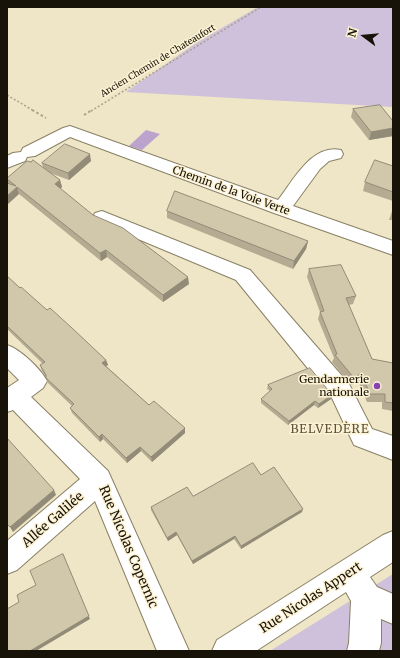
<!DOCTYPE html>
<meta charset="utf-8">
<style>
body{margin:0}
#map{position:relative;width:400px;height:658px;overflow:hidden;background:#efe5c7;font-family:Merriweather,serif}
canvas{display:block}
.frame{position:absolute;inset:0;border:8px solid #171309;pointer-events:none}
.north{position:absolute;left:344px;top:16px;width:40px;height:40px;-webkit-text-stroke:3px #fdf2d4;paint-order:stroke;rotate:286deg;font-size:11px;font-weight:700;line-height:16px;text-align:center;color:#171309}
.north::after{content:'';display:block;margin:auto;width:14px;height:18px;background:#171309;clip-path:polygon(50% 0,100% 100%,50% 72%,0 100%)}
</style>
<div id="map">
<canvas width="400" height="658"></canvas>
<div class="frame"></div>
<div class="north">N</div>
</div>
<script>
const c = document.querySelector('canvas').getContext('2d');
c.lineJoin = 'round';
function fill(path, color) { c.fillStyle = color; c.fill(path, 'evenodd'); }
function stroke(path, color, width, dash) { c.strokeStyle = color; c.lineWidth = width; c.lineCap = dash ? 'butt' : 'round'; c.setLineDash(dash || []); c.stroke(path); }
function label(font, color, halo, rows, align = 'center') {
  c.font = font + ' Merriweather,serif'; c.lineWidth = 3; c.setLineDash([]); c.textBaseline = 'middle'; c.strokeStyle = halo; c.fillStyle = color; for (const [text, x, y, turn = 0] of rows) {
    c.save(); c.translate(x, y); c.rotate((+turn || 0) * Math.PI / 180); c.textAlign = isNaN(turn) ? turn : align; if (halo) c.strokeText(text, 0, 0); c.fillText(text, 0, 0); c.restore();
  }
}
const green = new Path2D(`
 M258 7H393V107L126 92 196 43Z
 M393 574V651H270Z`);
const water = new Path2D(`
 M146 130 160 134 142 150 129 146Z`);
const pathFar1 = new Path2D(`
 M7 95 34 111
 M91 111 261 7`);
const path = new Path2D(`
 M32 110 46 118
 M84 115 92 110`);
const minor = new Path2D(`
 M70 126 278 200C293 181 312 143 341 150L343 154 341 158 329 161 320 169 293 206 393 241V255L274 213 70 137 35 156 27 157 25 161 7 168V156L13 153 21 152 23 148 63 128Z
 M102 211 250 270 349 384 372 429 393 436V460L354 445 332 398 236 280 95 221 93 217 95 213Z
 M7 345C20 349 41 369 47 381L43 388 31 397 108 471 189 651H157L95 501 17 570 7 574V541L80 479 13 410 7 412V388L19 380 7 368Z
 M393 531V562L370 577 377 587 393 594V624L381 619V643L379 651H347L349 643 351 601 346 592 256 651H212L217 640 383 535Z`);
const wall = new Path2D(`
 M353 109 393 121V136L369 140 351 117Z
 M91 161 69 180 50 173 60 180 62 187 60 189 93 215 189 284 163 302 107 257 101 261 19 194 8 183 7 181V178L43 168 42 163Z
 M393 166V201L363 191 365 182Z
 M393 209V220H389L392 211Z
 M167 211 308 241 306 249 293 269 167 218Z
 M309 269 356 296 353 304 349 305 372 359 393 363V411L382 409V402H367L358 381 351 385 332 362 334 358 318 319 320 312 307 277Z
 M7 276 20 288 47 310 106 360 108 365 106 366 149 405 185 428V433L152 462 141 451 127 463 103 439 100 442 72 413 70 408 72 406 48 383 46 377 42 371 40 365 43 364 7 329Z
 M268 385 332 395 331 399 318 408 314 405 288 425 261 403V399L270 391 267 389Z
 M261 475 302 512 241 549 234 539 193 564 177 535 168 541 151 510V507L193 496Z`);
const shadedWall = new Path2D(`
 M393 128V136L369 140 371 132Z
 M90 154 91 161 69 180 68 173Z
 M60 180 62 187 57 192 55 184Z
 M17 187 19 194 7 205V196Z
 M308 241 306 249 293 269 294 261Z
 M106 250 107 257 101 261 100 253Z
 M188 277 189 284 163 302V295Z
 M106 360 108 365 103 368 102 363Z
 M361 373 358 381 351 385 354 378Z
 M332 395 331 399 318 408 319 404Z
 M315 401 314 405 288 425 289 421Z
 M185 428V433L152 462 151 457Z
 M102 434 103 439 100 442 99 437Z
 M140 447 141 451 127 463 126 458Z
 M54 490 56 495 13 532 10 527Z
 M303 509 302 512 241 549V546Z
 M176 532 177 535 168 541 167 538Z
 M235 536 234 539 193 564 192 561Z
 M63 554 90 619 36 651H30Z`);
const building = new Path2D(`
 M380 105 393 121V128L371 132 353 109Z
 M65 144 90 154 68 173 42 163Z
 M33 160 60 180 55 184 93 215 123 228 188 277 163 295 106 250 100 253 17 187 7 196V183L16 186 7 179V178L27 161 31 162Z
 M375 160 393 166V192L365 182Z
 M175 191 308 241 294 261 167 211Z
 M341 265 356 296 346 298 372 359 393 363V403L385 402V394H370L361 373 354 378 335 355 337 354 320 312 324 311 309 269Z
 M7 276 20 288 21 287 47 310 50 308 72 328 106 360 102 363 149 405 154 401 185 428 151 457 140 447 126 458 102 434 99 437 70 408 74 404 46 378V375L40 365 45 362 7 326Z
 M310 368 332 395 319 404 315 401 289 421 261 399 272 389 268 385Z
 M7 438 54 490 10 527 7 524Z
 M253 463 261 475 274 467 303 509 241 546 235 536 192 561 176 532 167 538 151 507 187 487 193 496Z
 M63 554 89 616 30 651H7V609L19 602 17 595 36 585 30 571Z`);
const markers = [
 [377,386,4,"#8841b3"]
];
const farStreetnames = [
 ["Ancien Chemin de Chateaufort",158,61,-31]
];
const streetNames = [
 ["Chemin de la Voie Verte",231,191,20]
];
const poiNames = [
 ["Gendarmerie",369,380],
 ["nationale",369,393]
];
const neighbourhoodNames = [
 ["BELVEDÈRE",330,430]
];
const nearStreetnames = [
 ["Allée Galilée",53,520,-41],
 ["Rue Nicolas Copernic",128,547,67],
 ["Rue Nicolas Appert",311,598,-33]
];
fill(green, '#cfc0db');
fill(water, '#bba3cd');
stroke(minor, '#898065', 2);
stroke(pathFar1, '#a9a18a', 1.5, [2, 2]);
stroke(path, '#a9a18a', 2, [2.5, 2.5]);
fill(minor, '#fff');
fill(wall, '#b4ab92');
fill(shadedWall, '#928b77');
fill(building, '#d1c7aa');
stroke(building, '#928b77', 1);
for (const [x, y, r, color] of markers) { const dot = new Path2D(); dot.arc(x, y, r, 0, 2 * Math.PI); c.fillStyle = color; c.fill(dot); stroke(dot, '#fdf2d4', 1.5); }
label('9px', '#171309', '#fdf2d4', farStreetnames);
label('11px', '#171309', '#fdf2d4', streetNames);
label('11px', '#171309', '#fdf2d4', poiNames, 'right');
c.letterSpacing = '1px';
label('12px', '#5d533a', '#fdf2d4', neighbourhoodNames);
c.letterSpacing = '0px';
label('13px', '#171309', '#fdf2d4', nearStreetnames);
</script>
